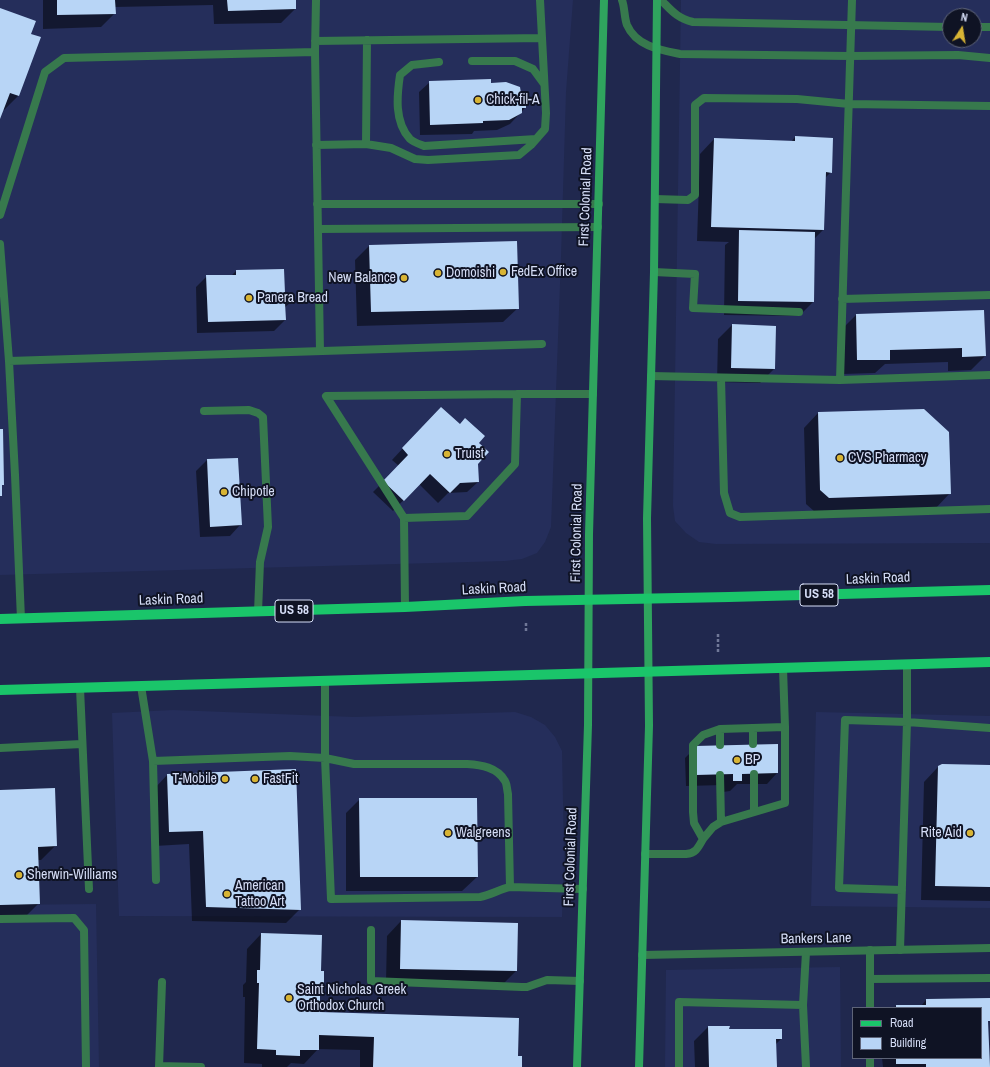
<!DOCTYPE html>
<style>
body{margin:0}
#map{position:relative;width:990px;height:1067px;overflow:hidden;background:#20284e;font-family:"Archivo Narrow",sans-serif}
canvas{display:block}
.legend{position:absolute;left:852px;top:1007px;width:130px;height:52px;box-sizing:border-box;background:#0f1324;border:1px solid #5e6478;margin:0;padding:5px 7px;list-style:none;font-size:12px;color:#d5ddf6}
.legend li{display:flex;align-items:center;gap:8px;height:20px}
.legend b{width:20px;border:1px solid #5e6478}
.north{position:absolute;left:942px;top:8px;width:40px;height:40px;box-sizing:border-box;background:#0f1324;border:1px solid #5e6478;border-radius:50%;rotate:12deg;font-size:11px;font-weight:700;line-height:16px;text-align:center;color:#d5ddf6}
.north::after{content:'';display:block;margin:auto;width:14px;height:18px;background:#d8b434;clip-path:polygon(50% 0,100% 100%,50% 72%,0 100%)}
</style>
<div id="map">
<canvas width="990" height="1067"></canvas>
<ul class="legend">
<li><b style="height:5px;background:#1ac56a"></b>Road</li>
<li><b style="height:11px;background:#b8d5f6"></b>Building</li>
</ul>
<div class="north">N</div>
</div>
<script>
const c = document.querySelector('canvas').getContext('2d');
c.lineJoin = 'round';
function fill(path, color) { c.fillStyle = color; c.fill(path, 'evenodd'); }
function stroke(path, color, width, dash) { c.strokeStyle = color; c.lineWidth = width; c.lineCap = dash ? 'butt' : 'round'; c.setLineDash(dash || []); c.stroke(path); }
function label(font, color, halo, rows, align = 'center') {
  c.font = font + ' "Archivo Narrow",sans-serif'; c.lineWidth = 4; c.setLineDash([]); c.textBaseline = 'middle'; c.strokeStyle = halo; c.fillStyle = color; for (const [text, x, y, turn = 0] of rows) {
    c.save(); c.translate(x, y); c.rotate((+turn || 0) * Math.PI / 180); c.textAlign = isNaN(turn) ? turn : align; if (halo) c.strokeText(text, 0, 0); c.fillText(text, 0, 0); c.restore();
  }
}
const built = new Path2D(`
 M0 0H573L566 92 561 257 551 527 545 542 537 553 522 559 505 561 0 575Z
 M681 0H990V543L716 544 699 542 686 533 675 521 673 506ZM950 16H974V40H950Z
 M173 710 354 717 515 712 531 717 545 725 555 737 562 751 564 853 562 917 119 916 112 713Z
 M816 712 990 716V908L811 906Z
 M96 904 99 1067H0V905Z
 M840 967 841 1067H665L666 970Z`);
const shadow = new Path2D(`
 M43 0H295V9L281 23 214 24 213 5 115 7V13L101 27 43 29Z
 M0 9 30 34 39 38 18 96 4 110 3 109 0 117Z
 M430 82 525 108 510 124 497 130 474 131 472 134 420 135 419 92Z
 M795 137 831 172 825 178 823 230 814 239 813 302 799 316 724 315 725 245 729 242 697 241 700 154 714 139 791 142Z
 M369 246 518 308 503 322 357 326 355 260Z
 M236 271 284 294 290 303 284 308 285 320 274 331 197 333 196 287 207 276H231Z
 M984 311 985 356 971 370 948 371V362L885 364 875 373 843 374 842 329 856 315Z
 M732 325 774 369 760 383 717 382 718 339Z
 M923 410 950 493 936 508 815 512 806 504 804 428 818 413Z
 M430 419 477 443 478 482 467 492 448 493 438 503 419 484 393 511 373 492 399 466 392 460Z
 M238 459 240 525 230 536 200 537 196 471 207 460Z
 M696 747 777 773 767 784H737L730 791 723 792V785L686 786 685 758Z
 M990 766V901L921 900 924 782 938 767Z
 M168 774 300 909 286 923 192 921 189 844 155 846 154 789Z
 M0 791 56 845 41 860H37L39 903 24 918H0Z
 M360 799 477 877 462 891H346V813Z
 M401 921 516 971 502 985 386 982 387 936Z
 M261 934 320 972 323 985 319 988V1013L517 1057 521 1067H360V1050L318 1049 304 1064 291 1063 287 1067H262V1064L244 1063 245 997H243V985L246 982 247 949Z
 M926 1000H989V1020L987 1022 989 1067H883L882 1058H981V1008H894L896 1006H921Z
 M708 1027 781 1039 775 1045 776 1067H695L694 1041Z`);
const building = new Path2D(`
 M57 0H115L116 14 57 15Z
 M227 0H296V9L228 11Z
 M0 8 36 21 31 34 41 37 19 96 10 93 0 119Z
 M491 79V83L506 82 520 87 521 93H526V108H522V113L509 120 483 121V123L430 125 429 81Z
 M795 136 833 138 832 173 826 172 824 230 711 227 714 138 795 141Z
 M739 230 815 232 814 302 738 301Z
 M517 241 519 309 371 312 369 245Z
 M284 269 285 293H291V303H285L286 320 208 322 206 275H236V270Z
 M984 310 986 356 962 357V348L890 350V360H857L856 314Z
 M732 324 776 326 775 369 731 368Z
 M441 407 460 424 465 418 485 436 479 443 489 452 478 464 479 482 460 483 450 493 430 474 404 501 383 481 408 455 402 448Z
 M924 409 949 432 951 494 829 498 820 490 818 412Z
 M0 429H3L4 485H2V496H0Z
 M238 458 242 525 210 527 207 459Z
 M778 744V773L742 774V781H733V774L696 775 695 746Z
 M942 764 990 765V887L935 886 938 766Z
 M296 769 301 910 206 907 203 831 169 832 167 774Z
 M55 788 57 846 38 847 40 904 0 905V790Z
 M359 798H477L478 877H360Z
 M401 920 518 923 517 971 400 969Z
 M261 933 322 935 321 971H324V985H320V1012L519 1018 518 1056H522V1067H373L374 1037 319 1035V1050H300V1056L276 1055V1050L257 1049 259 983H257V970H260Z
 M990 998V1021H988L990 1067H926V1064H896V1058H981V1008H896V1005H926V999Z
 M708 1026H730L729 1029H782V1039H776L777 1067H709Z`);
const path = new Path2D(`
 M526 623V632
 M718 634V652`);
const lane = new Path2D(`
 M316 0 315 52 320 351
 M622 0C625 8 624 17 627 25 636 46 660 50 680 54L850 56 958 55 990 58
 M661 0C672 11 677 18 693 22L950 27
 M852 0 840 380 990 375
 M974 27H990
 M315 41 542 38
 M472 61H515L533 69 544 84
 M439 62 412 65 400 75C397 95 394 122 410 139 413 142 419 144 424 146L536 139
 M366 144 367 40
 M316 145 366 144 391 148 415 159 428 160 519 155 531 145 545 129 546 113 540 0
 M655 199 688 200 695 195V105L704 98 797 99 849 104 990 106
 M317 204H599
 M0 215 45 72 64 58 315 52
 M318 229 598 227
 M0 244 9 361 15 475 21 619
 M654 272 695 274 693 308 799 312
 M842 299 990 295
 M9 361 542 344
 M651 376 840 380
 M721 378 724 493 730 513 740 517 990 509
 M204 411 249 410 258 413 263 417 268 527 260 562 258 612
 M404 518 467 516 515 464 517 394
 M405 607 404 518 326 396 517 394H593
 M325 681V758L331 899 480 897C491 895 500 889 510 887L583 889
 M141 686 153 761 290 756 325 758 354 764H467C481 765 497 767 505 781 507 784 507 790 508 794L510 887
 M80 688 89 889
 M753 728V744
 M720 729V745
 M0 748 82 744
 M153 761 156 880
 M754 774V811
 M720 775 721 822
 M703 839 713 827 721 822 785 803V727
 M645 854H686C696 853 698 848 703 839L694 823 693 812V745L703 735 720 729 785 727 783 668
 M902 890 839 888 845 720 907 722 990 728
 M0 919 74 918 84 930 86 1067
 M371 930V981L522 987H527L547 980 580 981
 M900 950 907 722V664
 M870 979 990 978
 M803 1005 806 952
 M870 1008V950
 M159 1066 201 1067
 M159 1067 162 982
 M679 1067V1002L803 1005 806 1067
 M870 1067V1058`);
const street = new Path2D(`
 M642 955 990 948`);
const secondary = new Path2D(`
 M577 1067 588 725 589 534 604 0
 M639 1067 649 726 647 518 654 272 657 0`);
const primary = new Path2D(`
 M0 619 405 607 525 601 729 597 990 590
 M0 690 990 662`);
const markers = [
 [478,100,4,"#d8b434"],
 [503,272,4,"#d8b434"],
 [438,273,4,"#d8b434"],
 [404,278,4,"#d8b434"],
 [249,298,4,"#d8b434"],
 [447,454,4,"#d8b434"],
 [840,458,4,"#d8b434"],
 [224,492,4,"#d8b434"],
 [737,760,4,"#d8b434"],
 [225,779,4,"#d8b434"],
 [255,779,4,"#d8b434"],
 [448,833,4,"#d8b434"],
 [970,833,4,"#d8b434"],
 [19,875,4,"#d8b434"],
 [227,894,4,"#d8b434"],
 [289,998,4,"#d8b434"]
];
const shields = [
 [819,595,38],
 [294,611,38]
];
const shieldNames = [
 ["US 58",819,595],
 ["US 58",294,611]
];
const poiNames = [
 ["Chick-fil-A",486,100],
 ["FedEx Office",511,272],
 ["Domoishi",446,273],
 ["New Balance",396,278,"right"],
 ["Panera Bread",257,298],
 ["Truist",455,454],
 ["CVS Pharmacy",848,458],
 ["Chipotle",232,492],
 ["BP",745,760],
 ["T-Mobile",217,779,"right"],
 ["FastFit",263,779],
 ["Walgreens",456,833],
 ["Rite Aid",962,833,"right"],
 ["Sherwin-Williams",27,875],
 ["American",235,886],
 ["Tattoo Art",235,902],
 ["Saint Nicholas Greek",297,990],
 ["Orthodox Church",297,1006]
];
const streetNames = [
 ["First Colonial Road",586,197,-88],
 ["First Colonial Road",577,533,-89],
 ["Laskin Road",878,579,-2],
 ["Laskin Road",494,589,-3],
 ["Laskin Road",171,600,-2],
 ["First Colonial Road",571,857,-88],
 ["Bankers Lane",816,939,-1]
];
fill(built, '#252e5b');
fill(shadow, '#0007');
fill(building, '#b8d5f6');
stroke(path, '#707898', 2.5, [3, 2]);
stroke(lane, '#37794d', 8);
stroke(street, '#37794d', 8);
stroke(secondary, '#2fa45e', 8);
stroke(primary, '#1ac56a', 10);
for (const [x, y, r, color] of markers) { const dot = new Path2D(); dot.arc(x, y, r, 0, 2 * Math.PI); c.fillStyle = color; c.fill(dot); stroke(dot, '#0f1324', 1.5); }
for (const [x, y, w] of shields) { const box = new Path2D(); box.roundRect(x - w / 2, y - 11, w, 22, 3); c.fillStyle = '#0f1324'; c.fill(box); stroke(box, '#d5ddf6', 1); }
label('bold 13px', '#d5ddf6', null, shieldNames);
label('14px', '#d5ddf6', '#0f1324', poiNames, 'left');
label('14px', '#d5ddf6', '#0f1324', streetNames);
</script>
